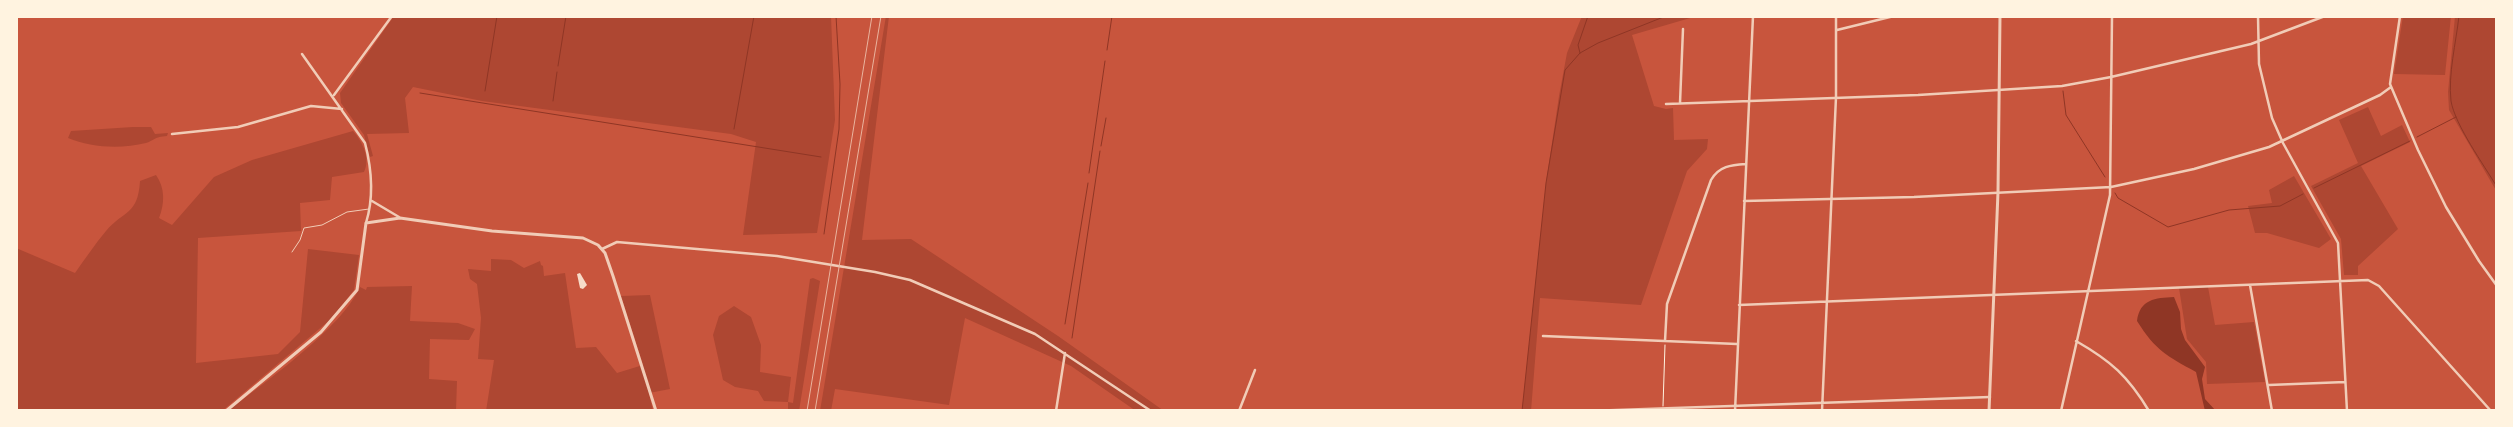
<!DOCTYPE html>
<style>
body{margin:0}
#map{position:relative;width:2513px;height:427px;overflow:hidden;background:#c8553d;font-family:"Golos Text",sans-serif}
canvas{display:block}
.frame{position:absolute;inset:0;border:18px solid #fff3e0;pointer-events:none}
</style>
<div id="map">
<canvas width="2513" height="427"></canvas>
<div class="frame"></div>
</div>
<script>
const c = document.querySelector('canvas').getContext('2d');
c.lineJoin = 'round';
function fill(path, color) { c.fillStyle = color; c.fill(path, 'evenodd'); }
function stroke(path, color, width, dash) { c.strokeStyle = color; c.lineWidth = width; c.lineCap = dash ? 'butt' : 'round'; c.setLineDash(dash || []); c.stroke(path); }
const green = new Path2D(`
 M394 16H831L835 120 817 233 743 235 756 142 731 134 482 101 413 87 405 98 409 133 367 134 373 156 370 157 364 135 341 103 340 93Z
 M886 16H889L862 240 911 239 1058 336 1164 411H1136L1071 366 965 318 949 405 835 389 831 411H820Z
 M1582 16H1697L1632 35 1654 106 1666 109 1673 108 1674 140 1708 139 1707 149 1687 171 1641 305 1540 298 1531 411H1522L1546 183 1559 96 1567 53Z
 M2403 16H2451L2445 75 2394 74Z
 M2455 16H2497V192L2449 110 2448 92Z
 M2368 107 2381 136 2402 125 2410 142 2361 166 2398 229 2358 266V275H2344L2341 239 2311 186 2358 163 2339 120Z
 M133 127H151L155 134 168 133 167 136C154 137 155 140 146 143 122 149 91 148 68 138L71 131Z
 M353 131C362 141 371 158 364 172L332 177 330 200 300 203 301 231 198 238 196 363 278 354 300 332 308 249 359 255 354 290 331 319 222 411H16V248L75 273C85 259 95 244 106 231 124 210 138 215 140 181L156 175C165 188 165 203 159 218L172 225 214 177 252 160Z
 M2294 176 2331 239 2319 248 2267 233H2255L2248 206 2272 203 2269 190Z
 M491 259 511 260 524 268 540 261 541 265 543 266 544 276 565 273 576 348 596 347 617 373 643 365 621 296 650 295 670 389 649 393 653 411H486L494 360 478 359 481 318 477 284 470 279 468 269 491 271Z
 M813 278 820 281 799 411H788V402L764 401 758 391 735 387 723 380 713 335 719 316 734 306 751 317 761 345 760 372 791 377 788 402 793 403 810 279Z
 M412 286 410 321 458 323 475 329 469 340 430 339 429 379 457 381 456 411H228C266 381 341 329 360 287L366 290 367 287Z
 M2208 287 2215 325 2254 322 2265 382 2207 384 2206 362 2187 339 2179 288Z`);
const water = new Path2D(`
 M2174 297 2180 312 2181 329 2185 340 2205 367 2202 379 2205 399 2216 411H2205L2196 372C2167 356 2156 351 2137 321 2140 299 2155 298 2174 297Z`);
const stream = new Path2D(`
 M2459 16C2456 43 2448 74 2451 101 2455 125 2484 165 2497 187
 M1107 50 1112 16
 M1580 53 1578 45 1588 16
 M558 66 566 16
 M485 91 497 16
 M2063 91 2066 115 2105 177
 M420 93 821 157
 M553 101 557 72
 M734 129 754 16
 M2417 137 2456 117
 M1101 146 1106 118
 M1089 173 1105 61
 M2314 188 2410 141
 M2115 193 2118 198 2168 227 2229 210 2280 206 2303 194
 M824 234 839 129 840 84 836 16
 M1065 324 1088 183
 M1072 338 1100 151
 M1522 411 1546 183 1565 70 1580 53 1598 43 1666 16`);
const building = new Path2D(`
 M580 273 587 285 583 289 580 288 577 274Z`);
const path = new Path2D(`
 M1663 406 1665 345`);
const service = new Path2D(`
 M292 252 300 240 304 228 322 225 347 212 369 209`);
const minor = new Path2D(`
 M2258 16 2259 64 2272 118 2283 143 2338 243 2347 411
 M2400 16 2390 84 2418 150 2446 207 2479 261 2497 286
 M1837 30 1894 16
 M302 54 365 143C372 170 374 197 366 223
 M334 95 392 16
 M1680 103 1683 29
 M1666 104 1918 95 2062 86 2111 77 2251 44 2325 16
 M172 134 238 127 311 106 342 109
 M372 201 399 217
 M1744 201 1914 197 2111 187 2194 169 2269 147 2380 95 2391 87
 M602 249 617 242 777 256 875 272 910 280 1035 334 1151 411
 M2250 285 2272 411
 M1739 305 2368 280 2379 286 2491 411
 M1543 336 1737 344
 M1665 341 1667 304 1711 180C1719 166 1731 165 1746 164
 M2076 341C2111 361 2128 376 2149 411
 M2269 385 2345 382
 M1056 411 1065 353
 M1239 411 1255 370
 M1588 411 1990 397
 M1735 411 1753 16
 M1822 411 1836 97V16
 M2061 411 2110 195 2112 16`);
const tertiary = new Path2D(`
 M226 411 321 332 357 290 366 223 400 218 492 231 583 238 598 245 605 253 613 276 656 411
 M1989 411 1998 192 2000 16`);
const rail = new Path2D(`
 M807 411 872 16
 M815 411 881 16`);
fill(green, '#ae4732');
fill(water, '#8f3625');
stroke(stream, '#8f3625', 1);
fill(building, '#f7dbc8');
stroke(path, '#fff3e0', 1);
stroke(service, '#f1ccb7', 1);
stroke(minor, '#f1ccb7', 2.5);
stroke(tertiary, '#f1ccb7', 3);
stroke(rail, '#e9b49f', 1);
</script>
